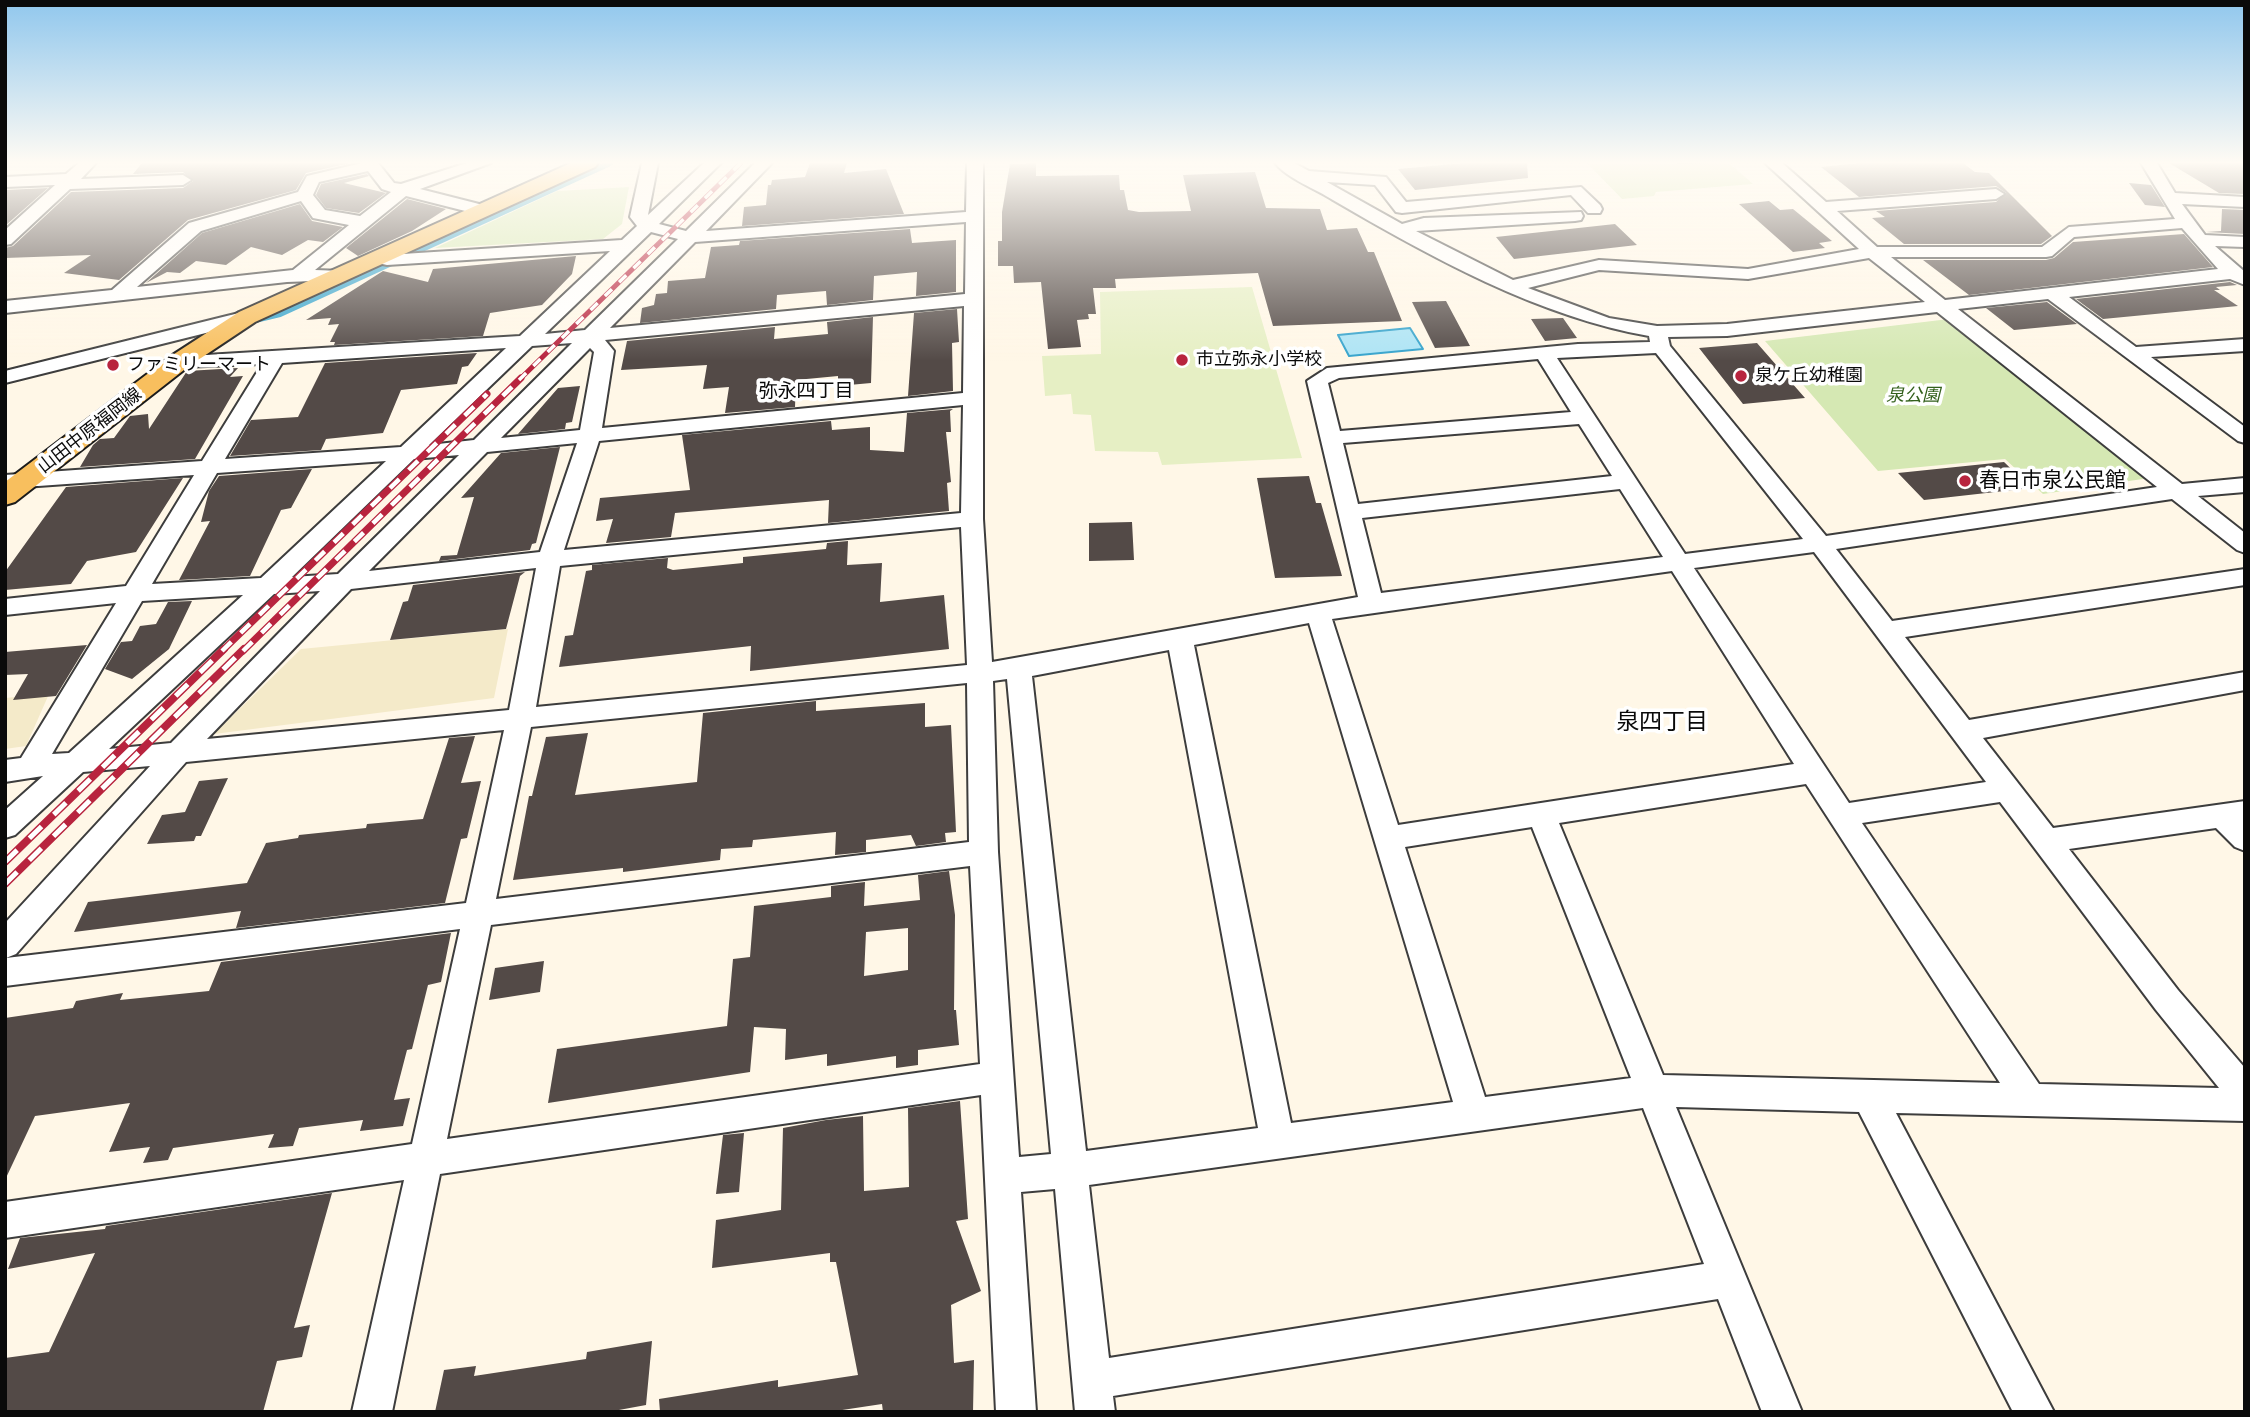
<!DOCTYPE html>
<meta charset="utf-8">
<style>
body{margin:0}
#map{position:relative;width:2250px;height:1417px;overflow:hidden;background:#fff7e7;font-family:"PT Serif",serif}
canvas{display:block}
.frame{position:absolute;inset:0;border:7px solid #0a0a0a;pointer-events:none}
</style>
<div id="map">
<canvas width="2250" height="1417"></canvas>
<div class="frame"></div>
</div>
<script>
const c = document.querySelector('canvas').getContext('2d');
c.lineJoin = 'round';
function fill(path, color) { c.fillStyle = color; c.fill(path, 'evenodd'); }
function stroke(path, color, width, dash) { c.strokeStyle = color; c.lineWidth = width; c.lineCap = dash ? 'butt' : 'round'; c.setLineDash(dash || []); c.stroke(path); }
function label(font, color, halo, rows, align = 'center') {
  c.font = font + ' "PT Serif","Noto Sans JP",serif'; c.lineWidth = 7; c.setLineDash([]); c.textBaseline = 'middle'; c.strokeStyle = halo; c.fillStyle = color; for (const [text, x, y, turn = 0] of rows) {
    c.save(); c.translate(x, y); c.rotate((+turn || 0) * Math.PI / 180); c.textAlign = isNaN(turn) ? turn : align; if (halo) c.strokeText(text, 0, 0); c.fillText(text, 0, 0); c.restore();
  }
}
const farmland = new Path2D(`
 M508 629 494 698 214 734 301 649Z
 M49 694 26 746 5 749V698Z`);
const green = new Path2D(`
 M1729 163 1753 184 1656 192 1654 196 1622 199 1588 164Z
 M629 187 622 224 603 239 435 248 557 191Z
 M1949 319 2149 478 2043 494 2005 459 1878 471 1765 341Z`);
const pitch = new Path2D(`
 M1252 287 1302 458 1162 465 1158 452 1095 451 1091 415 1073 414 1071 394 1045 396 1042 356 1101 354 1100 292Z`);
const water = new Path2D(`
 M1410 328 1423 349 1349 356 1338 335Z`);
const stream = new Path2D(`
 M255 320 280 314 610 163`);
const building = new Path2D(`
 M142 163H351L306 173 296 190 188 220 119 280 64 273 91 255 5 258V248L13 246 71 192 183 188 193 181 183 172 133 174Z
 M810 163H847L844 173 886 169 904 214 742 226 744 207 766 205 768 185H771L772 180 805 177Z
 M1036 163V176L1119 175 1120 190H1124L1128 210 1139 212 1191 211 1183 175 1255 172 1266 208 1320 209 1327 230 1357 228 1368 252H1374L1402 321 1273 326 1258 273 1115 279 1116 288H1093L1096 314H1088L1089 319 1077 320 1081 347 1048 349 1041 282 1014 283 1013 266H998V241H1002V212L1010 164Z
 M1464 163H1527L1528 178 1415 190 1398 169Z
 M1860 163H1963L1975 172 1989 173 2052 236 2041 244H1904L1872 218 1885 217 1876 211 1996 202 2006 193 1996 186 1859 197 1821 167Z
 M2169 163H2245V194L2219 193Z
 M367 174 369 176 344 183 386 193 359 213 326 208 316 195 321 184Z
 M2129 183 2151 185 2165 207 2145 205Z
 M48 188 5 226V190Z
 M407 199 446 209 412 231 358 256 346 248Z
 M1769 201 1780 210 1793 209 1832 241 1819 243 1825 248 1793 252 1739 204Z
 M300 204 312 221 343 227 323 242 308 240 282 255 251 247 226 265 196 261 180 273 167 272 146 283 202 233Z
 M2222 209 2245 210V234L2206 232 2221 231Z
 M1615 224 1637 245 1514 259 1496 237Z
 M910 229 912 243 956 240V292L916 296 917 272 874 276 873 300 827 305 826 291 777 295 776 309 640 323 642 308 654 305 656 294 667 293 668 281 705 278 711 247 739 245 740 241Z
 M2184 234 2213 267 1969 295 1923 260H2046L2054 258 2073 242Z
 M576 256 572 274 542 305 490 313 483 336 334 345 335 342H330L339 324 328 325 331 318 306 320 383 271 428 282 433 269Z
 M2230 282 2237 285 2216 287 2220 290H2214L2238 306 2103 319 2076 299Z
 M1446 301 1470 346 1435 348 1412 302Z
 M2047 302 2077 324 2014 330 1986 308Z
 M957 309 959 342 952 343 953 391 908 396 914 313Z
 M873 317 871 383 838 386V376L796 380 795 407 725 413 729 387 703 389 707 365 621 370 627 341 775 327 774 339 828 334 827 322Z
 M1563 318 1577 338 1545 341 1531 319Z
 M1757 343 1805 398 1743 404 1699 348Z
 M477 353 468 366 462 367 457 384 401 390 383 433 326 439 321 450 230 456 251 420 298 417 325 363Z
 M238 368 230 377 243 376 195 459 80 467 93 445 100 439 114 438 130 416 148 414 149 429 187 371Z
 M580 386 572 422 566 423 565 429 518 434 558 388Z
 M953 409 950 411 951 432H946L951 482 947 483 949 511 828 523 829 500 723 509 675 513 671 537 606 543 613 519 596 521 600 498 690 490 682 435 831 421 832 430 870 427V450L904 452 907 413Z
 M560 447 536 543 532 544 530 550 439 561 441 556 457 555 474 497 461 498 501 453Z
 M2004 462 2031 488 1924 500 1898 473Z
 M312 469 291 508 281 510 250 576 179 580 210 521 201 522 209 491 219 476Z
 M1309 476 1316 503H1321L1342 576 1275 578 1257 478Z
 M183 478 136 552 87 561 71 584 5 590V572L66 487Z
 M1132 522 1134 560 1089 561V523Z
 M848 541 847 565 882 563 880 602 944 595 949 649 750 671 751 646 559 667 565 636 573 635 586 571 592 570V565L668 558 667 568 673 570 743 563V557L826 549 827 543Z
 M525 572 520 576 506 629 390 640 403 602 408 601 413 585Z
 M192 601 169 649 132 679 105 669 121 642 132 641 140 626 156 624 168 602Z
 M87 645 56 696 13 700 28 674 5 675V652Z
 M816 701V711L925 703V727L951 725 956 832 945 833 946 842 916 846 911 835 866 840V852L835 855 836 832 753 840 752 847 721 849 720 860 623 872V868L513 880 529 796H532L546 737 588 733 575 795 697 782 703 713Z
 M475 736 461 783 481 781 467 838 461 839 445 903 236 928 241 911 74 932 88 902 247 883 266 843 298 838 299 835 366 828 367 824 423 819 449 738Z
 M228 778 201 836H196L194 841 147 844 162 815 185 812 199 781Z
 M949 871 955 915 954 1010H956L959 1045 918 1050V1065L896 1068V1056L827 1066V1054L785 1060 786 1029 754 1027 750 1072 548 1103 557 1049 727 1026 733 959 750 957 754 906 831 897V886L865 882 864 906 920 900 918 875ZM908 928V970L864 976 866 932Z
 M451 933 441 982 428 985 412 1049 407 1050 394 1100 410 1098 403 1126 360 1131 363 1120 299 1128 293 1146 268 1148 274 1134 173 1148 168 1160 143 1163 150 1147 109 1152 130 1103 35 1116 5 1180V1018L73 1008 76 1001 123 993 120 1000 209 991 221 962Z
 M544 961 540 992 489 1000 495 968Z
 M960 1101 968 1219 956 1221 981 1291 951 1305 954 1363 974 1360 973 1412H883L882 1404 829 1412H660L659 1399 778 1380V1387L858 1375 836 1262H830V1253L712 1268 716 1220 781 1210 783 1128 826 1120 863 1116 864 1191 909 1187 908 1108Z
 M744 1133 739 1192 716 1194 723 1135Z
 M332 1193 294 1328 310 1325 302 1357 277 1361 263 1412H5V1358L49 1352 95 1253 8 1269 20 1238 105 1229 106 1226Z
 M652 1341 646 1405 608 1412H435L444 1370 476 1366 474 1376 586 1359 587 1352Z`);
const minor = new Path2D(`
 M79 163H96L81 179 183 175 191 180 183 185 70 189 11 244 5 245V230L55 185 5 187V177L66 174Z
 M362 163H378L394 183 401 184 467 163H491L420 189 487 206 489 210 481 215 406 196 315 270 344 271 347 275 338 280 287 282 5 313V301L112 290 189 223 298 192 307 176ZM368 171 382 189 391 192 360 216 325 210 313 195 319 182ZM301 201 313 218 349 225 293 270 137 287 201 231Z
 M642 163H658L648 215 704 163H721L659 224 686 231 755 163H772L706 231 966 212 967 163H983V519L992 662 1358 597 1307 381 1327 368 1578 344 1650 342 1649 336C1539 317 1429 256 1333 200 1316 189 1288 179 1275 163H1294L1309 171 1386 177 1406 202 1581 187 1600 205 1602 209 1600 213H1588L1571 195 1402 213 1396 212 1375 185 1327 182 1402 224 1424 218 1581 212 1583 216 1581 220 1575 221 1416 231 1513 280 1599 260 1748 269 1859 249 1765 163H1782L1826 202 1996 189 2004 194 1996 199 1837 211 1877 247H2042L2069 227 2175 219 2141 163H2157L2175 193 2245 197V207L2182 204 2205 235 2245 237V247L2215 246 2245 272V285L2230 279 2069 297 2136 347 2245 339V351L2151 357 2245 427V443L2238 441 2048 299 1958 309 2182 484 2245 478V492L2198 496 2245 533V553L2237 550 2172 499 1836 549 1892 621 2245 569V585L1905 637 1969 720 2245 672V690L1983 738 2053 828 2245 801V851L2235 847 2216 828 2069 849 2178 990 2245 1068V1121L1896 1113 2054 1412H2013L1859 1112 1676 1107 1802 1412H1762L1718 1299 1113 1396 1115 1412H1075L1055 1189 1021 1192 1036 1412H996L981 1095 440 1174 392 1412H352L404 1180 5 1238V1202L412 1144 460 929 5 986V923L150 766 83 772 15 835 5 838V810L43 776 5 782V760L21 758 116 603 5 615V599L126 586 194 475 10 488 5 487V475L202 461 262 364 180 367 170 361 173 357 520 336 610 251 387 265 372 262 369 258 378 253 387 255 622 240 637 226 630 217ZM966 222 965 294 610 328 695 242ZM2182 228 2218 269 1945 300 1891 257H2046L2052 256 2074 237ZM651 232 678 239 585 330 545 334ZM1869 258 1925 302 1727 324 1657 326 1609 318 1528 288 1599 270 1748 279ZM964 306 963 393 602 428 614 351 605 340ZM1937 312 2157 487 1826 536 1670 346 1668 337 1727 336ZM572 343 474 440 429 445 532 346ZM506 348 401 447 225 459 282 363ZM590 348 594 352 580 430 501 438ZM1656 353 1803 539 1685 554 1557 358ZM1538 359 1571 412 1340 431 1328 383 1339 378ZM963 405 961 513 564 550 599 441ZM1579 424 1612 476 1358 504 1343 443ZM577 443 540 552 369 571 487 452ZM459 455 338 574 292 577 414 459ZM386 461 261 578 152 584 217 473ZM1620 489 1663 557 1381 593 1362 518ZM961 527 967 665 536 707 560 566ZM1814 552 1986 782 1849 803 1694 568ZM536 568 509 710 207 739 351 589ZM1672 571 1794 764 1398 825 1332 619ZM320 591 171 743 109 749 274 594ZM243 595 69 753 52 754 142 601ZM1309 623 1453 1102 1291 1123 1194 645ZM1169 650 1258 1128 1086 1151 1032 676ZM1007 679 1051 1154 1019 1157 998 852 993 681ZM967 683 969 842 496 899 531 727ZM504 730 466 903 6 958 16 954 186 762ZM1806 784 2000 1083 1663 1075 1559 823ZM2000 802 2156 1010 2219 1088 2039 1084 1862 823ZM1532 827 1631 1078 1485 1097 1405 847ZM970 866 980 1064 447 1139 491 925ZM1643 1108 1704 1264 1109 1358 1089 1185Z
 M247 311 254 313 256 317 254 321 5 383V371Z`);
const major = new Path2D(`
 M571 163H598L595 167 255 322 189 366 15 502 5 505V482L171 356 239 312Z`);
const railFar2 = new Path2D(`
 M519 380 741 163`);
const railFar1 = new Path2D(`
 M222 651 487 394
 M243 651 521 378`);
const rail = new Path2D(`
 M5 862 224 649
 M5 884 244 649`);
const markers = [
 [1182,360,7,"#b8243e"],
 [113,365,7,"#b8243e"],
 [1741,376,7,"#b8243e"],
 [1965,481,7,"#b8243e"]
];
const farPoinames = [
 ["市立弥永小学校",1196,360],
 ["ファミリーマート",127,365],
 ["泉ケ丘幼稚園",1755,376]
];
const farParknames = [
 ["泉公園",1913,396]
];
const farStreetnames = [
 ["山田中原福岡線",90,431,-38]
];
const farNeighbourhoodnames = [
 ["弥永四丁目",806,392]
];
const poiNames = [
 ["春日市泉公民館",1979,481]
];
const neighbourhoodNames = [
 ["泉四丁目",1662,722]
];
fill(farmland, '#f4eac9');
fill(green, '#d5e8b3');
fill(pitch, '#e6efc4');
fill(water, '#ade4f5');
stroke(water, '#35a3cc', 2);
stroke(stream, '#35a3cc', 6);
fill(building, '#534a47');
stroke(minor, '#3d3d3d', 4);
stroke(major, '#1b1b1b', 4);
fill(minor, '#fff');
fill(major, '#f8bf5e');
stroke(railFar2, '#b8243e', 5);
stroke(railFar1, '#b8243e', 7);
stroke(rail, '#b8243e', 8);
stroke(railFar2, '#fff', 3.5, [10]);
stroke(railFar1, '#fff', 4.5, [13]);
stroke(rail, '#fff', 5, [17]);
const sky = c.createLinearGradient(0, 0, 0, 361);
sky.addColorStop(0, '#90c7ed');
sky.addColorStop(0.45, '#fffbf4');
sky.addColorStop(1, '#fffbf400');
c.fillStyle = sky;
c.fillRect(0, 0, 2250, 361);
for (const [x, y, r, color] of markers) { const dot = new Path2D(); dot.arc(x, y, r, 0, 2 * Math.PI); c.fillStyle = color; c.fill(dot); stroke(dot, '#fff', 2.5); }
label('18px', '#0a0a0a', '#fff', farPoinames, 'left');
label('italic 18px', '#33601c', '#fff', farParknames);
label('18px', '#0a0a0a', '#fff', farStreetnames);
label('19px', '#0a0a0a', '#fff', farNeighbourhoodnames);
label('21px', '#0a0a0a', '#fff', poiNames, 'left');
label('23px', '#0a0a0a', '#fff', neighbourhoodNames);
</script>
